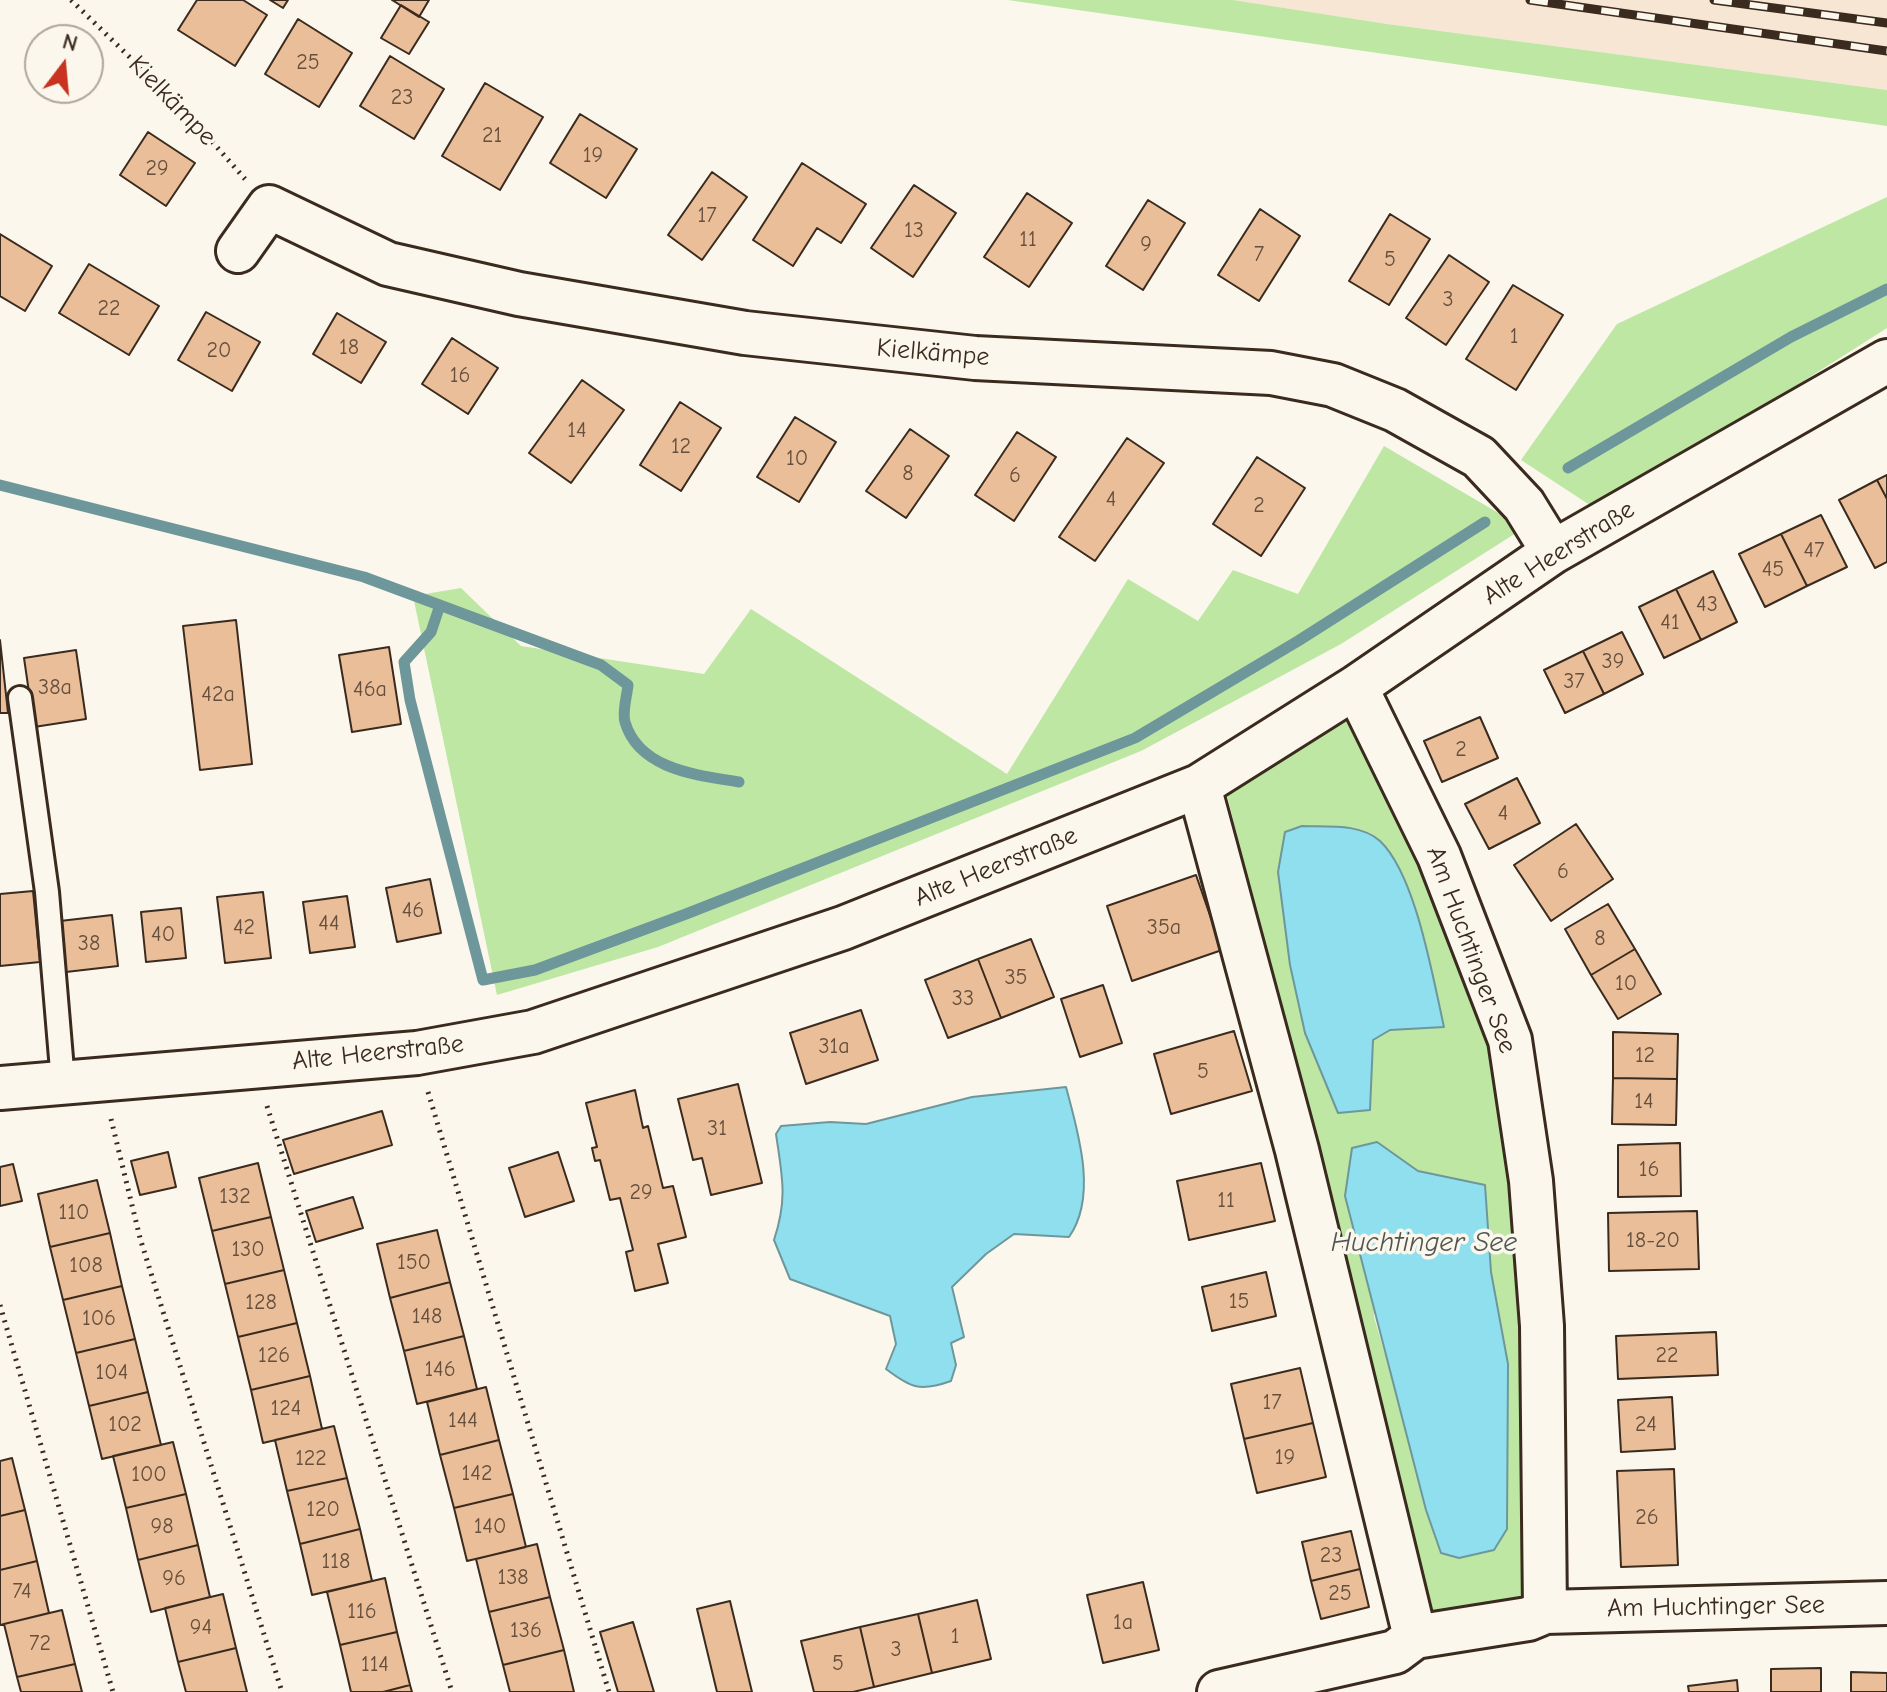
<!DOCTYPE html>
<meta charset="utf-8">
<style>
body{margin:0}
#map{position:relative;width:1887px;height:1692px;overflow:hidden;background:#fbf7ec;font-family:"Comic Neue",sans-serif}
canvas{display:block}
.north{position:absolute;left:24px;top:24px;width:80px;height:80px;box-sizing:border-box;background:#fbf7ec;border:2px solid #aea59a;border-radius:50%;rotate:16deg;font-size:22px;font-weight:700;line-height:32px;text-align:center;color:#3b2a1e}
.north::after{content:'';display:block;margin:auto;width:28px;height:36px;background:#c8321e;clip-path:polygon(50% 0,100% 100%,50% 72%,0 100%)}
</style>
<div id="map">
<canvas width="1887" height="1692"></canvas>
<div class="north">N</div>
</div>
<script>
const c = document.querySelector('canvas').getContext('2d');
c.lineJoin = 'round';
function fill(path, color) { c.fillStyle = color; c.fill(path, 'evenodd'); }
function stroke(path, color, width, dash) { c.strokeStyle = color; c.lineWidth = width; c.lineCap = dash ? 'butt' : 'round'; c.setLineDash(dash || []); c.stroke(path); }
function label(font, color, halo, rows, align = 'center') {
  c.font = font + ' "Comic Neue",sans-serif'; c.lineWidth = 7; c.setLineDash([]); c.textBaseline = 'middle'; c.strokeStyle = halo; c.fillStyle = color; for (const [text, x, y, turn = 0] of rows) {
    c.save(); c.translate(x, y); c.rotate((+turn || 0) * Math.PI / 180); c.textAlign = isNaN(turn) ? turn : align; if (halo) c.strokeText(text, 0, 0); c.fillText(text, 0, 0); c.restore();
  }
}
const built = new Path2D(`
 M1233 0H1887V90L1387 24Z`);
const green = new Path2D(`
 M1008 0H1233L1387 24 1887 90V126Z
 M1887 197V328L1599 511 1521 460 1617 324Z
 M1384 446 1524 528 1341 644 1141 751 658 947 497 995 413 596 461 588 521 646 704 674 751 609 1007 774 1128 579 1198 621 1233 570 1298 594Z
 M1344 717 1357 720 1450 924 1490 1039 1518 1235 1528 1393 1529 1596 1519 1602 1430 1613 1225 787ZM1354 828 1379 841 1397 867 1443 1027 1390 1030 1373 1040 1370 1110 1339 1113 1305 1033 1290 965 1278 872ZM1377 1142 1418 1171 1485 1186 1491 1272 1508 1365 1507 1529 1441 1553 1426 1510 1406 1425 1374 1317Z`);
const water = new Path2D(`
 M1302 826C1327 827 1360 823 1380 841 1416 875 1433 979 1444 1027L1390 1030 1373 1040 1370 1110 1338 1113 1305 1033 1290 965 1278 872 1285 832Z
 M1066 1087C1078 1132 1098 1196 1069 1237L1014 1234 986 1254 952 1287 964 1337 951 1343 956 1365 951 1381C920 1392 911 1388 886 1369L896 1344 890 1316 790 1279 774 1240C788 1198 782 1176 776 1134L781 1126 830 1122 866 1124 972 1097Z
 M1377 1142 1418 1171 1485 1185 1491 1272 1508 1364 1507 1529 1494 1550 1459 1558 1441 1553 1426 1510 1345 1196 1352 1148Z`);
const stream = new Path2D(`
 M1568 468 1791 337 1887 289
 M0 485 364 577 601 665 628 685C627 696 622 712 625 722 639 770 698 775 739 782
 M440 605 431 632 404 662 410 700 483 980 535 970 686 914 1135 738 1298 641 1485 522`);
const building = new Path2D(`
 M197 0H243L267 15 235 66 178 30Z
 M270 0H288L283 8Z
 M392 0H429L419 17Z
 M401 5 429 22 409 54 381 38Z
 M298 19 352 53 319 107 265 74Z
 M390 56 444 89 414 139 360 106Z
 M485 83 543 117 500 190 442 156Z
 M580 114 637 149 606 198 550 163Z
 M148 132 195 163 166 206 120 175Z
 M802 163 866 204 841 243 817 228 793 266 753 240Z
 M712 172 747 197 702 260 668 235Z
 M914 185 956 213 913 277 871 248Z
 M1027 193 1072 223 1029 287 984 257Z
 M1148 200 1185 223 1143 290 1106 266Z
 M1260 209 1300 236 1259 301 1218 275Z
 M1390 214 1430 239 1389 305 1349 281Z
 M0 234 52 266 25 311 0 296Z
 M1449 255 1489 282 1446 345 1406 318Z
 M89 264 159 306 129 355 59 313Z
 M1513 285 1563 315 1516 390 1466 359Z
 M206 312 260 342 232 391 178 360Z
 M337 313 386 342 361 383 313 354Z
 M452 338 498 368 468 414 422 384Z
 M582 380 624 410 571 483 529 453Z
 M680 402 721 428 681 491 640 465Z
 M795 417 836 442 799 502 757 477Z
 M910 429 949 456 906 518 866 491Z
 M1017 432 1056 457 1014 521 975 495Z
 M1127 438 1164 463 1095 561 1059 537Z
 M1257 457 1305 488 1261 556 1213 524Z
 M1887 475V499L1877 480Z
 M1877 480 1887 499V562L1875 568 1839 500Z
 M1821 515 1847 567 1807 586 1781 534Z
 M1781 534 1807 586 1765 607 1739 554Z
 M1713 571 1737 622 1701 640 1676 589Z
 M1676 589 1701 640 1664 658 1639 607Z
 M236 620 252 764 200 770 183 626Z
 M1622 632 1643 674 1604 694 1583 651Z
 M0 640 8 713H0Z
 M389 647 401 724 352 732 339 655Z
 M76 650 86 719 34 727 24 658Z
 M1583 651 1604 694 1565 713 1544 670Z
 M1480 717 1498 758 1442 782 1424 741Z
 M1517 778 1540 823 1489 849 1465 804Z
 M1576 824 1613 879 1551 921 1514 865Z
 M1196 875 1222 950 1132 981 1107 906Z
 M430 879 441 933 397 942 386 888Z
 M33 891 40 962 0 966V894Z
 M263 892 271 958 225 963 217 897Z
 M347 896 355 947 310 953 303 902Z
 M1608 904 1635 949 1591 975 1565 929Z
 M181 908 186 958 146 962 141 912Z
 M112 915 118 966 66 972 60 921Z
 M1031 939 1054 997 1001 1018 978 959Z
 M1635 949 1661 994 1618 1019 1591 975Z
 M978 959 1001 1018 948 1038 925 980Z
 M1103 985 1122 1043 1080 1057 1061 999Z
 M861 1010 878 1060 806 1084 790 1033Z
 M1234 1031 1252 1091 1171 1114 1154 1054Z
 M1613 1032 1678 1034 1677 1079 1613 1078Z
 M1613 1078 1677 1079 1676 1125 1612 1124Z
 M738 1084 762 1183 711 1195 702 1158 693 1160 678 1099Z
 M635 1090 643 1128 648 1126 663 1188 673 1186 686 1237 658 1244 668 1283 635 1291 626 1252 633 1250 620 1198 610 1200 600 1160 595 1161 592 1148 597 1147 586 1103Z
 M382 1111 392 1145 294 1174 283 1140Z
 M1680 1143 1681 1196 1618 1197V1145Z
 M168 1152 176 1187 140 1195 131 1161Z
 M558 1152 574 1201 525 1217 509 1168Z
 M258 1163 271 1217 212 1231 199 1178Z
 M1261 1163 1275 1221 1189 1240 1177 1181Z
 M13 1164 22 1201 0 1206V1167Z
 M97 1180 110 1233 50 1247 38 1194Z
 M353 1197 363 1228 316 1242 306 1211Z
 M1697 1211 1699 1269 1609 1271 1608 1213Z
 M271 1217 284 1270 225 1284 212 1231Z
 M437 1230 450 1282 390 1298 377 1244Z
 M110 1233 122 1286 63 1300 50 1247Z
 M284 1270 297 1323 238 1337 225 1284Z
 M1266 1272 1276 1316 1212 1331 1202 1287Z
 M450 1282 464 1336 404 1351 390 1298Z
 M122 1286 135 1339 76 1353 63 1300Z
 M297 1323 310 1376 251 1390 238 1337Z
 M1716 1332 1718 1375 1618 1379 1616 1336Z
 M464 1336 477 1389 417 1404 404 1351Z
 M135 1339 148 1392 89 1406 76 1353Z
 M1300 1368 1313 1423 1244 1439 1231 1384Z
 M310 1376 322 1429 263 1443 251 1390Z
 M486 1387 499 1440 440 1455 427 1402Z
 M148 1392 161 1445 102 1459 89 1406Z
 M1672 1397 1675 1449 1621 1452 1618 1400Z
 M1313 1423 1326 1477 1257 1493 1244 1439Z
 M334 1426 347 1478 287 1491 275 1440Z
 M499 1440 513 1494 454 1508 440 1455Z
 M173 1442 186 1494 126 1508 113 1456Z
 M12 1458 25 1510 0 1516V1461Z
 M1674 1469 1678 1565 1621 1567 1617 1471Z
 M347 1478 360 1529 300 1544 287 1491Z
 M186 1494 198 1545 138 1560 126 1508Z
 M513 1494 526 1547 467 1561 454 1508Z
 M25 1510 37 1561 0 1570V1516Z
 M360 1529 372 1581 312 1595 300 1544Z
 M1351 1531 1360 1569 1311 1581 1302 1542Z
 M537 1544 550 1597 489 1612 476 1559Z
 M198 1545 210 1597 151 1612 138 1560Z
 M37 1561 49 1613 0 1625V1570Z
 M1360 1569 1369 1607 1321 1619 1311 1581Z
 M385 1578 397 1632 340 1645 327 1592Z
 M1143 1582 1159 1650 1103 1663 1087 1595Z
 M223 1594 236 1648 178 1662 165 1608Z
 M550 1597 564 1650 503 1665 489 1612Z
 M977 1600 991 1659 932 1673 918 1614Z
 M730 1601 752 1692H717L697 1609Z
 M62 1610 75 1664 17 1677 4 1624Z
 M918 1614 932 1673 874 1687 860 1627Z
 M633 1622 654 1692H618L600 1632Z
 M860 1627 874 1687 853 1692H814L801 1641Z
 M397 1632 410 1685 383 1692H351L340 1645Z
 M236 1648 247 1692H186L178 1662Z
 M564 1650 574 1692H510L503 1665Z
 M75 1664 82 1692H21L17 1677Z
 M1821 1668V1692H1771V1669Z
 M1851 1672 1887 1673V1692H1851Z
 M1737 1680 1738 1692H1689L1688 1686Z
 M410 1685 412 1692H383Z`);
const path = new Path2D(`
 M71 0 187 113 245 179
 M428 1092 609 1692
 M267 1106 452 1692
 M111 1119 140 1238 282 1692
 M0 1305 113 1692`);
const lane = new Path2D(`
 M20 698 47 892 63 1082`);
const street = new Path2D(`
 M238 251 269 207 388 264 519 294 745 333 975 358 1271 373 1333 385 1395 410 1479 457 1524 505 1553 552
 M1356 687 1439 856 1510 1040 1531 1181 1542 1326 1545 1612
 M1199 786 1297 1150 1415 1637
 M0 1088 417 1053 533 1032 843 928 1199 786 1356 687 1553 552 1887 361
 M1219 1692 1395 1652 1415 1637 1528 1619 1545 1612 1887 1603`);
const rail = new Path2D(`
 M1530 0 1887 51
 M1714 0 1887 23`);
const numberNames = [
 ["25",308,63],
 ["23",402,98],
 ["21",492,136],
 ["19",593,156],
 ["29",157,169],
 ["17",707,216],
 ["13",914,231],
 ["11",1028,240],
 ["9",1146,245],
 ["7",1259,255],
 ["5",1390,260],
 ["3",1448,300],
 ["22",109,309],
 ["1",1514,337],
 ["18",349,348],
 ["20",219,351],
 ["16",460,376],
 ["14",577,431],
 ["12",681,447],
 ["10",797,459],
 ["8",908,474],
 ["6",1015,476],
 ["4",1111,500],
 ["2",1259,506],
 ["47",1814,551],
 ["45",1773,570],
 ["43",1707,605],
 ["41",1670,623],
 ["39",1613,662],
 ["37",1574,682],
 ["38a",55,688],
 ["46a",370,690],
 ["42a",218,695],
 ["2",1461,750],
 ["4",1503,814],
 ["6",1563,872],
 ["46",413,911],
 ["44",329,924],
 ["42",244,928],
 ["35a",1164,928],
 ["40",163,935],
 ["8",1600,939],
 ["38",89,944],
 ["35",1016,978],
 ["10",1626,984],
 ["33",963,999],
 ["31a",834,1047],
 ["12",1645,1056],
 ["5",1203,1072],
 ["14",1644,1102],
 ["31",717,1129],
 ["16",1649,1170],
 ["29",641,1193],
 ["132",235,1197],
 ["11",1226,1201],
 ["110",74,1213],
 ["18-20",1653,1241],
 ["130",248,1250],
 ["150",414,1263],
 ["108",86,1266],
 ["15",1239,1302],
 ["128",261,1303],
 ["148",427,1317],
 ["106",99,1319],
 ["126",274,1356],
 ["22",1667,1356],
 ["146",440,1370],
 ["104",112,1373],
 ["17",1272,1403],
 ["124",286,1409],
 ["144",463,1421],
 ["102",125,1425],
 ["24",1646,1425],
 ["19",1285,1458],
 ["122",311,1459],
 ["142",477,1474],
 ["100",149,1475],
 ["120",323,1510],
 ["26",1647,1518],
 ["98",162,1527],
 ["140",490,1527],
 ["23",1331,1556],
 ["118",336,1562],
 ["138",513,1578],
 ["96",174,1579],
 ["74",22,1592],
 ["25",1340,1594],
 ["116",362,1612],
 ["1a",1123,1623],
 ["94",201,1628],
 ["136",526,1631],
 ["1",955,1637],
 ["72",40,1644],
 ["3",896,1650],
 ["5",838,1664],
 ["114",375,1665]
];
const streetNames = [
 ["Kielkämpe",172,101,46],
 ["Kielkämpe",933,353,5],
 ["Alte Heerstraße",1559,553,-32],
 ["Alte Heerstraße",996,867,-22],
 ["Am Huchtinger See",1471,950,70],
 ["Alte Heerstraße",378,1053,-6],
 ["Am Huchtinger See",1716,1607,-1]
];
const waterNames = [
 ["Huchtinger See",1424,1243]
];
fill(built, '#f6e6d3');
fill(green, '#bde7a3');
fill(water, '#90dfee');
stroke(water, '#6e979b', 2);
stroke(stream, '#6e979b', 11);
fill(building, '#e9be99');
stroke(building, '#3b2a1e', 2);
stroke(lane, '#3b2a1e', 28);
stroke(street, '#3b2a1e', 48);
stroke(path, '#3b2a1e', 5, [2, 6]);
stroke(lane, '#fbf7ec', 22);
stroke(street, '#fbf7ec', 42);
stroke(rail, '#3b2a1e', 9);
stroke(rail, '#fbf7ec', 6, [18]);
label('22px', '#664f3d', null, numberNames);
label('26px', '#3b2a1e', '#fbf7ec', streetNames);
label('italic 28px', '#505752', '#fbf7ec', waterNames);
</script>
